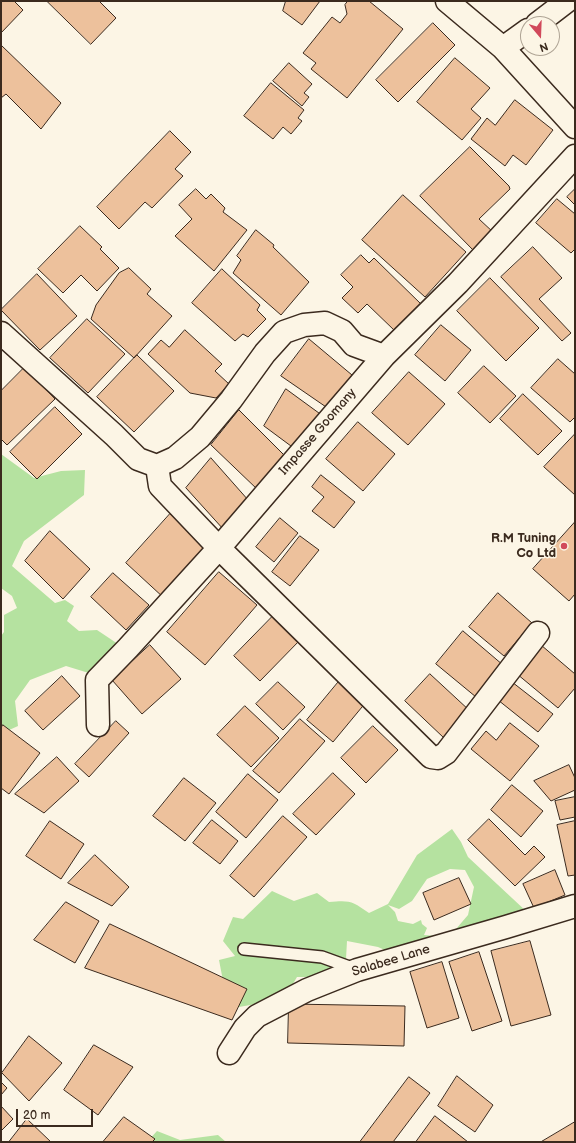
<!DOCTYPE html>
<style>
body{margin:0}
#map{position:relative;width:576px;height:1143px;overflow:hidden;background:#fcf5e5;font-family:"Balsamiq Sans",sans-serif}
canvas{display:block}
.frame{position:absolute;inset:0;border:2px solid #3b2a1e;pointer-events:none}
.north{position:absolute;left:520px;top:16px;width:40px;height:40px;box-sizing:border-box;background:#fcf5e5;border:1px solid #afa495;border-radius:50%;rotate:161deg;font-size:11px;font-weight:700;line-height:16px;text-align:center;color:#3b2a1e}
.north::after{content:'';display:block;margin:auto;width:14px;height:18px;background:#d1495b;clip-path:polygon(50% 0,100% 100%,50% 72%,0 100%)}
.scale{position:absolute;left:16px;top:1109px;width:77px;height:18px;box-sizing:border-box;border:2px solid #3b2a1e;border-top:0;padding-left:5px;font-size:12px;line-height:14px;white-space:nowrap;color:#3b2a1e;-webkit-text-stroke:3px #fcf5e5;paint-order:stroke}
</style>
<div id="map">
<canvas width="576" height="1143"></canvas>
<div class="frame"></div>
<div class="north">N</div>
<div class="scale">20 m</div>
</div>
<script>
const c = document.querySelector('canvas').getContext('2d');
c.lineJoin = 'round';
function fill(path, color) { c.fillStyle = color; c.fill(path, 'evenodd'); }
function stroke(path, color, width, dash) { c.strokeStyle = color; c.lineWidth = width; c.lineCap = dash ? 'butt' : 'round'; c.setLineDash(dash || []); c.stroke(path); }
function label(font, color, halo, rows, align = 'center') {
  c.font = font + ' "Balsamiq Sans",sans-serif'; c.lineWidth = 3; c.setLineDash([]); c.textBaseline = 'middle'; c.strokeStyle = halo; c.fillStyle = color; for (const [text, x, y, turn = 0] of rows) {
    c.save(); c.translate(x, y); c.rotate((+turn || 0) * Math.PI / 180); c.textAlign = isNaN(turn) ? turn : align; if (halo) c.strokeText(text, 0, 0); c.fillText(text, 0, 0); c.restore();
  }
}
const green = new Path2D(`
 M1 454 34 478 61 471 85 470 84 495 24 541 12 566 55 603 65 600 74 606 67 621 79 631 97 630 124 648 92 674 66 666 30 680 15 701 18 726 7 731H1V636L4 632V615L17 608 12 596 1 588Z
 M452 829 461 842 468 857 527 912 447 939 443 934 456 929 468 915 474 887 465 870 450 869 427 879 412 901 399 909 388 905 395 912 398 921 413 924 421 920 422 924 427 928 424 935 437 936 396 955 378 947 347 941 346 959 330 977H297L284 999 239 1007 224 986 219 960 235 956 223 941 233 917 243 919 272 891 294 901 317 893 329 902C350 900 352 901 369 913L388 904 417 855Z
 M157 1131 180 1140 218 1135 226 1142H147Z`);
const building = new Path2D(`
 M1 1H14L23 10 1 33Z
 M47 1H99L116 18 91 44Z
 M286 1H320L302 25 283 11Z
 M348 1H369L403 29 347 98 311 69 316 63 303 53 332 17 340 23 347 14 345 5Z
 M433 23 455 45 398 102 376 80Z
 M1 45 61 103 41 129 6 94 1 98Z
 M455 58 490 88 471 109 481 118 462 140 417 102Z
 M289 63 312 84 304 93 309 97 302 106 273 81Z
 M271 83 304 110 298 118 302 121 291 134 283 127 273 139 244 116Z
 M515 100 553 130 526 165 513 155 505 166 471 139 487 118 495 125Z
 M170 131 191 152 175 169 183 176 152 208 145 202 119 229 97 207Z
 M470 147 509 186 510 189 479 219 494 233 475 252 420 196Z
 M196 189 206 199 211 194 225 208 223 212 247 230 214 271 175 236 192 219 179 205Z
 M575 189V205L567 197Z
 M403 195 466 252 425 297 362 240Z
 M557 199 575 214V249L571 253 536 223Z
 M80 226 102 247 100 249 119 268 97 291 81 275 63 293 38 269Z
 M256 230 274 245 273 247 309 282 281 315 233 273 241 260 237 256Z
 M533 247 562 278 539 299 571 333 562 341 501 277Z
 M361 255 369 263 374 258 422 305 395 331 367 304 358 313 342 298 353 287 341 275Z
 M129 268 151 289 147 294 172 316 134 358 91 319 96 305 119 273Z
 M222 269 260 305 257 310 266 319 248 337 243 334 235 341 192 303Z
 M37 274 77 316 40 350 1 310Z
 M490 278 539 328 506 361 457 311Z
 M87 319 125 354 88 393 50 358Z
 M441 325 471 350 445 381 415 355Z
 M185 330 222 364 215 371 229 384 216 398 190 393 148 354 161 340 169 347Z
 M309 339 352 375 329 409 281 376Z
 M137 355 174 391 134 432 97 397Z
 M558 359 575 374V417L570 422 531 388Z
 M484 366 516 396 490 423 458 393Z
 M25 367 55 399 7 445 1 439V391Z
 M409 372 445 404 408 445 372 413Z
 M286 389 323 416 295 449 264 426Z
 M523 394 562 431 538 455 500 419Z
 M55 407 82 434 37 479 10 452Z
 M239 410 285 456 258 490 211 445Z
 M358 422 395 454 363 491 326 459Z
 M575 434V495L544 467Z
 M211 458 249 501 224 530 186 488Z
 M321 475 355 502 334 528 312 511 324 497 312 487Z
 M170 514 209 548 164 598 126 563Z
 M280 518 298 533 274 562 256 547Z
 M575 522V594L569 601 533 569Z
 M50 531 90 569 63 599 25 561Z
 M300 536 319 550 290 586 272 572Z
 M219 572 257 605 205 665 167 632Z
 M113 573 149 605 126 630 91 597Z
 M498 593 532 623 504 656 469 627Z
 M275 614 301 639 260 681 234 656Z
 M463 631 503 665 476 697 436 664Z
 M150 645 181 679 142 714 112 680Z
 M541 645 575 674V688L558 708 517 674Z
 M430 674 470 711 444 738 405 701Z
 M62 676 80 696 43 730 25 711Z
 M341 679 367 701 333 742 307 720Z
 M278 682 305 707 283 730 256 704Z
 M512 682 553 714 538 732 498 700Z
 M245 706 279 738 251 767 217 735Z
 M300 719 325 741 279 793 253 771Z
 M116 721 129 733 89 777 75 764Z
 M510 723 539 746 510 781 471 749 486 731 496 740Z
 M3 725 40 753 9 794 1 788V728Z
 M373 726 398 750 366 783 341 758Z
 M57 757 79 781 44 813 15 794Z
 M569 765 575 778V790L551 801 534 781Z
 M333 773 355 794 316 835 293 814Z
 M248 774 278 800 246 838 216 812Z
 M184 778 216 803 185 841 153 816Z
 M512 785 543 811 521 837 491 810Z
 M575 797V817L560 820 555 801Z
 M283 816 307 837 254 897 230 876Z
 M489 819 525 855 534 846 545 857 515 886 468 840Z
 M212 820 238 841 220 864 193 843Z
 M50 821 84 844 61 879 26 856Z
 M575 821V875L568 876 557 825Z
 M95 855 129 887 112 906 68 883Z
 M555 870 565 895 534 908 523 884Z
 M459 878 471 904 434 920 423 893Z
 M66 902 99 921 75 963 34 940Z
 M110 924 247 989 232 1020 85 968Z
 M530 941 551 1015 511 1026 491 951Z
 M479 952 502 1021 472 1031 449 962Z
 M442 962 459 1018 427 1028 410 972Z
 M289 1004 405 1006 404 1046 288 1043Z
 M29 1036 62 1063 29 1101 2 1073Z
 M94 1045 133 1067 98 1115 64 1090Z
 M457 1076 493 1105 475 1132 438 1106Z
 M409 1077 430 1093 393 1142H360Z
 M1 1082 7 1088 1 1095Z
 M1 1106 13 1119 1 1131Z
 M435 1116 468 1142H416Z
 M124 1117 155 1139 152 1142H103Z
 M27 1119 51 1142H9Z
 M575 1122V1142H541Z`);
const service = new Path2D(`
 M244 949 322 957 355 969`);
const minor = new Path2D(`
 M447 1 503 48 575 127
 M537 24 567 1
 M503 48 528 30
 M1 333 114 435 138 459 157 466 175 458 200 437 231 400 265 353 284 332 304 325 325 323 342 331 354 345 384 356
 M157 466 160 486 219 548 431 757 438 758 446 753 538 633
 M98 725 97 680 128 648 219 548 384 356 458 283 575 156
 M229 1053 245 1028 257 1016 307 990 357 970 506 927 575 906`);
const markers = [
 [564,546,4,"#d1495b"]
];
const streetNames = [
 ["Impasse Goomany",318,432,-49],
 ["Salabee Lane",391,961,-17]
];
const poiNames = [
 ["R.M Tuning",556,539],
 ["Co Ltd",556,554]
];
fill(green, '#b5e2a0');
fill(building, '#edc19c');
stroke(building, '#3b2a1e', 1);
stroke(service, '#3b2a1e', 14);
stroke(minor, '#3b2a1e', 25);
stroke(service, '#fcf5e5', 11);
stroke(minor, '#fcf5e5', 22);
for (const [x, y, r, color] of markers) { const dot = new Path2D(); dot.arc(x, y, r, 0, 2 * Math.PI); c.fillStyle = color; c.fill(dot); stroke(dot, '#fcf5e5', 1.5); }
label('13px', '#3b2a1e', '#fcf5e5', streetNames);
label('bold 13px', '#3b2a1e', '#fcf5e5', poiNames, 'right');
</script>
